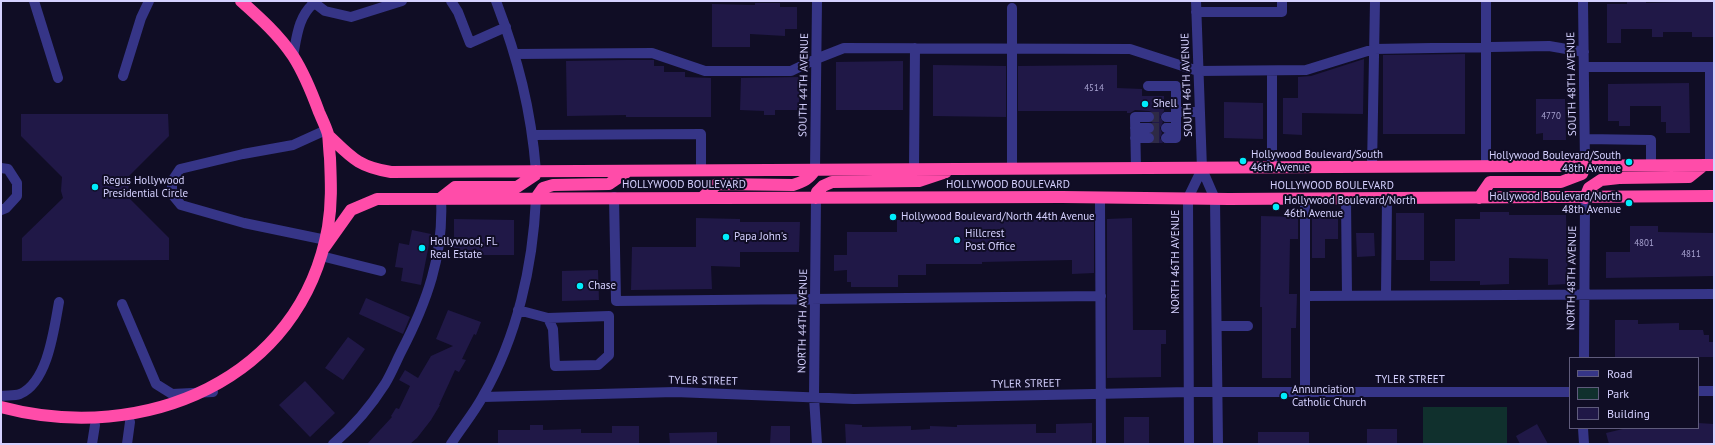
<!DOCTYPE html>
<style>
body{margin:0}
#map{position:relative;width:1715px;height:445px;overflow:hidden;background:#100d25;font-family:"PT Sans",sans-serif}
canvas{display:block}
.frame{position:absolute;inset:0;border:2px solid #d5d1ff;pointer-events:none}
.legend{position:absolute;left:1569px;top:357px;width:130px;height:72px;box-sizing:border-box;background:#100d25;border:1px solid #5f5b7c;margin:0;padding:5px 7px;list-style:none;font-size:12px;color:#d5d1ff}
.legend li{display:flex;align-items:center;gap:8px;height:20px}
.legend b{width:20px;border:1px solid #5f5b7c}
</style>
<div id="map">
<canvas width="1715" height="445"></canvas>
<div class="frame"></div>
<ul class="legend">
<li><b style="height:5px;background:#363587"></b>Road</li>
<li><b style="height:11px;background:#10302d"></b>Park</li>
<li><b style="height:11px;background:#201847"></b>Building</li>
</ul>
</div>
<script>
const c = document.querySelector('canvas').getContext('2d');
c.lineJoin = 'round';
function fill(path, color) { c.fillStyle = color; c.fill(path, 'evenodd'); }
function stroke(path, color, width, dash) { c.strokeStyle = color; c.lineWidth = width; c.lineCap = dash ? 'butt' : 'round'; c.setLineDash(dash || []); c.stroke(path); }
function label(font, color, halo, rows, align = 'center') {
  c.font = font + ' "PT Sans",sans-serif'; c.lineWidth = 4; c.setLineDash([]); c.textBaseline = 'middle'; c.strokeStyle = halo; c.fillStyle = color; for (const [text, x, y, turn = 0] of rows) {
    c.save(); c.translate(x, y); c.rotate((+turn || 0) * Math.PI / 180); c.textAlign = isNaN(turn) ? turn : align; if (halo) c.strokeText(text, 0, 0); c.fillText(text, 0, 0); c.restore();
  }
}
const green = new Path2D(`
 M1423 407H1507V444H1423Z`);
const building = new Path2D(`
 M1627 1H1646V3L1714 1V37H1692V32H1663V37H1652V29H1621V43H1607V4H1627Z
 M755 3H780V7H797V29H785V36L750 34V47H712V4L755 5Z
 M1465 54V134H1383V55Z
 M1364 59 1363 114 1302 113V135L1283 134V98H1298V77L1311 76Z
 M626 60H654V66H664V72H685V77L711 78V117H626V115L567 116 566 61Z
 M903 61V110H836V62Z
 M933 65 1006 66V117L933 116Z
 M1117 65V88L1142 89V96H1164V111L1160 117 1163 122 1160 128 1162 133 1160 138 1163 143H1152L1155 138 1153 133 1155 128 1152 122 1155 117 1154 113 1149 111 1135 110 1130 113H1127V111H1018V66Z
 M799 77V110H775V115H764V111L740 110 741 78Z
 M1689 83 1690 133H1666V122H1661V106H1630V126H1619V121H1608V84Z
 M1536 99H1565L1566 140H1543V133L1536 134Z
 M1224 102 1263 103V139L1224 138Z
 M21 114H168L169 136 128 177 129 190 128 197 169 238V260L22 261V238L63 198 61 191 62 177 21 136Z
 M1480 212H1509V215H1566L1568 284 1548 285V259L1509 258V284L1480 285V281H1430V261H1455V219H1480Z
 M1396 213H1424V260H1396Z
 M982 215 1094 217V273L1072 274V260L982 262V264H926V275H898V287H851V282H847V270L834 271V255H847V232H897V220L966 219V218H982Z
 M1261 216 1298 217V239H1290L1289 294H1297L1296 328H1291V378H1262V307H1260Z
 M1312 217H1338V239H1325V258H1312Z
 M696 218 740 219V222H800L799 252H740V267L711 266 712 289 631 290 632 247H696Z
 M1132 218 1133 330H1166V344H1161V377L1107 378V219Z
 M454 219 514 220V255H454Z
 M1630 226H1658V232L1713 233V276L1606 278V252H1630Z
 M412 230 431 234 421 285 401 281 403 268 395 267 399 243 409 245Z
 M1356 233H1374L1375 256 1357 257Z
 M598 270 599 300 562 301V271Z
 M366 298 410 317 403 334 359 314Z
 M448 310 481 322 476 335 474 334 462 359 466 360 459 372 455 370 439 405H440L431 420 417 438 410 444H367L392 417 391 416 396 408 399 409 410 386 399 380 405 370 418 378 431 356 453 346 436 339Z
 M1615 320H1638V324L1679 323V330H1703L1704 335H1709V342H1714V357H1615Z
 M348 337 365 349 343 380 325 368Z
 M305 381 335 413 310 437 279 405Z
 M1124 417H1149V444H1124Z
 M1092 423V444H846L845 424 862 425V427L911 426V430L930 429V426L957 427V425L1036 424V433H1056V424Z
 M1698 423 1714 424V444H1609L1606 433 1627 428H1698Z
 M1537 424 1548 444H1520L1516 436Z
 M530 425H543V430L581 429V433H612V426H639V444H498V430H530Z
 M771 426H790V444H770Z
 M1367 429H1397V444H1367Z
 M717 432V444H670L669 433Z
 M1258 432H1309V444H1258Z`);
const minorTunnel = new Path2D(`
 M1149 117H1166
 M1149 128H1166
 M1149 138H1166`);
const minor = new Path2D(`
 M34 1 58 78
 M312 1 325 11 351 17 402 1
 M451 1 458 12 470 43 506 27
 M496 1C518 59 531 109 536 171
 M1196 1 1202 169 1215 199 1218 444
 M1583 1 1585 166
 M1012 8V169
 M1196 12H1282V1
 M515 54 652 53 705 71H791L816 59 844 48 1130 49 1198 71 1306 70 1374 49 1549 46 1584 52
 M293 56C297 36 298 17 314 3
 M1584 67H1714
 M1710 67V165
 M1272 71V168
 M123 76 141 18 149 1
 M1148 86H1176V112H1200
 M1166 117H1176
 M1135 128H1149
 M1166 128H1176
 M533 135 701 134V170
 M1135 138H1149
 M1166 138H1176V112
 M1585 139 1651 140V166
 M1372 167 1375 1
 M1486 167V1
 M1 168 8 169 17 183V196L6 208 1 210
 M914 169 915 48
 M1136 169 1135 117H1149
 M815 170 817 1
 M614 197 616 301 1101 296
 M816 198 814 397 817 444
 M1100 198 1101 444
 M1346 199 1347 296
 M326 240 244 223 181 205 172 194V181L180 169 243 154 293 145 326 130
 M321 256 381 271
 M1386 295 1387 198
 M1305 296 1714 294
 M122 304 156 384 172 394 213 392
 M518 310 548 318 553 329 555 366 598 365 609 355V316L548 318
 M1217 326H1248
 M1584 358 1585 198
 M1698 391H1714
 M1305 392V199
 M1 396C7 395 14 396 20 394 48 382 54 329 59 302
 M483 397 675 392 854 399 1189 392H1570
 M1583 428 1584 444
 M92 444 95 425
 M127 444 130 422
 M333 444C352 428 371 406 385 384 391 374 396 362 401 352 427 302 444 255 441 198
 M451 444C461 428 474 413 483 396 517 337 533 266 536 198
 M1189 444 1188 198 1202 169`);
const highway = new Path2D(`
 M328 135C351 157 358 167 391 172L1714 165
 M441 198 455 187H517L535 175 536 171
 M536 198 543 188 553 185 609 184 628 171
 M702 198 717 184 793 185C803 182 809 179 815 170
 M816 198 817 192 823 186 832 182 919 181 946 172
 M1479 198 1490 182H1561L1582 174 1585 166
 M1585 198 1589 188 1601 180 1619 178 1689 177 1704 165
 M324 248 351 210 377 199 1062 197 1229 199 1714 196
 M1 407C144 445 301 380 328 227 332 203 331 182 330 158 329 150 329 142 328 134 326 127 322 119 319 112 312 93 304 73 293 56 279 35 260 18 241 1`);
const markers = [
 [1145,104,4,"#00edfc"],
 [1243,161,4,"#00edfc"],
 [1629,162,4,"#00edfc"],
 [95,187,4,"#00edfc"],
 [1629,203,4,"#00edfc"],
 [1276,207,4,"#00edfc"],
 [893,217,4,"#00edfc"],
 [726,237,4,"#00edfc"],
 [957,240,4,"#00edfc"],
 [422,248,4,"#00edfc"],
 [580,286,4,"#00edfc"],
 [1284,396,4,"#00edfc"]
];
const numberNames = [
 ["4514",1094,88],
 ["4770",1551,116],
 ["4801",1644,243],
 ["4811",1691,254]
];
const streetNames = [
 ["SOUTH 48TH AVENUE",1572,84,-91],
 ["SOUTH 44TH AVENUE",804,85,-89],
 ["SOUTH 46TH AVENUE",1187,85,-92],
 ["HOLLYWOOD BOULEVARD",684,185],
 ["HOLLYWOOD BOULEVARD",1008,185],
 ["HOLLYWOOD BOULEVARD",1332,186],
 ["NORTH 46TH AVENUE",1176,262,-90],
 ["NORTH 48TH AVENUE",1572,278,-89],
 ["NORTH 44TH AVENUE",803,321,-89],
 ["TYLER STREET",1410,380],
 ["TYLER STREET",703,381,1],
 ["TYLER STREET",1026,384,-1]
];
const poiNames = [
 ["Shell",1153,104],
 ["Hollywood Boulevard/South",1251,155],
 ["46th Avenue",1251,168],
 ["Hollywood Boulevard/South",1621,156,"right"],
 ["48th Avenue",1621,169,"right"],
 ["Regus Hollywood",103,181],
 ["Presidential Circle",103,194],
 ["Hollywood Boulevard/North",1621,197,"right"],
 ["48th Avenue",1621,210,"right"],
 ["Hollywood Boulevard/North",1284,201],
 ["46th Avenue",1284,214],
 ["Hollywood Boulevard/North 44th Avenue",901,217],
 ["Hillcrest",965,234],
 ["Post Office",965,247],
 ["Papa John's",734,237],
 ["Hollywood, FL",430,242],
 ["Real Estate",430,255],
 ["Chase",588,286],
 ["Annunciation",1292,390],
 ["Catholic Church",1292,403]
];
fill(green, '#10302d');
fill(building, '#201847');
stroke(minorTunnel, '#2e2a46', 10, [10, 5]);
stroke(minor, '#363587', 10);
stroke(highway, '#ff4ca9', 12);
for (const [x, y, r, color] of markers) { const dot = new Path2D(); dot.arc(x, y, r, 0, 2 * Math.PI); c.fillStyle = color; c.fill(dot); stroke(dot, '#100d25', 1.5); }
label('9px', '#a8a3d1', null, numberNames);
label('11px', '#d5d1ff', '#100d25', streetNames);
label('11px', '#d5d1ff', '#100d25', poiNames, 'left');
</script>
